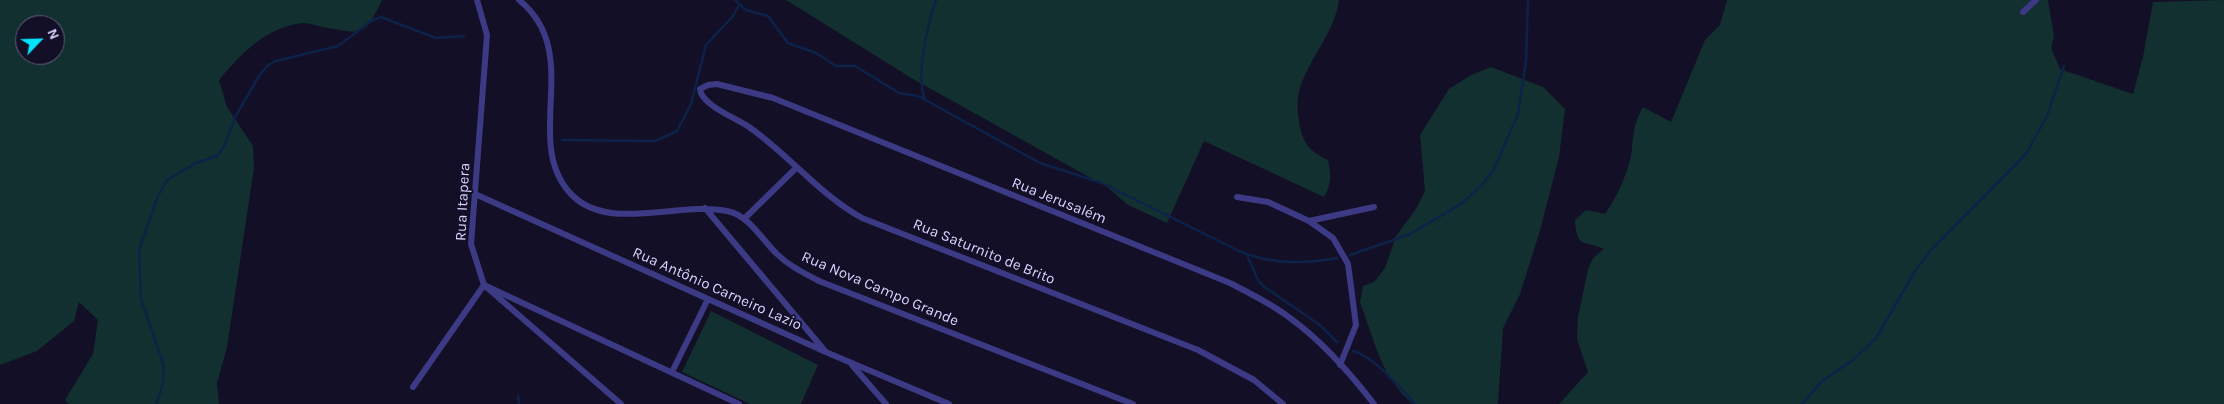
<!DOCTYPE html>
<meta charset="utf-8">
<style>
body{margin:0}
#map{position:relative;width:2224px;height:404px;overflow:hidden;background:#130f26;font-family:Karla,sans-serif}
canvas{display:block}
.north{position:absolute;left:15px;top:15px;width:50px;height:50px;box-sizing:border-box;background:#130f26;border:1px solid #625e7d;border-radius:50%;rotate:66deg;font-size:14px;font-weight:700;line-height:20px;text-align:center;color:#d9d4ff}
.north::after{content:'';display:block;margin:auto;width:18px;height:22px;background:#00e5ff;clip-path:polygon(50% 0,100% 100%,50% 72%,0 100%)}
</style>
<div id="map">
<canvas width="2224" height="404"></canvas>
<div class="north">N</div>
</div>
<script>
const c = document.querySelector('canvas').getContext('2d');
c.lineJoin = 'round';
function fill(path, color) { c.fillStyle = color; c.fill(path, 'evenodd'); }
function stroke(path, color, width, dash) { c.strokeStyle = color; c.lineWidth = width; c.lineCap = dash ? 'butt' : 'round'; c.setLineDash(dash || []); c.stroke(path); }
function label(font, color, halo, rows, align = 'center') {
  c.font = font + ' Karla,sans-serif'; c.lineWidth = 4; c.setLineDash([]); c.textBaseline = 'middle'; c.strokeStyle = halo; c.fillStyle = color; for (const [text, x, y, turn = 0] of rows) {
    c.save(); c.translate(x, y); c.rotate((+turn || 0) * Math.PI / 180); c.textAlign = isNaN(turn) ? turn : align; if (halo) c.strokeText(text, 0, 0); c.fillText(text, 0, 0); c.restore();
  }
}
const green = new Path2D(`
 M0 0H382C364 38 363 34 323 27 317 26 310 23 304 23 267 26 241 54 219 80L227 107 253 146 254 168 227 347 217 383 219 404H69L65 400 93 354 98 320 79 302 74 321 37 351 0 365ZM25 25H55V55H25Z
 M786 0H1339C1335 33 1307 60 1299 92 1296 103 1298 115 1300 127 1303 144 1312 153 1328 160 1331 174 1332 184 1324 197L1204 141 1167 223 1128 205 1107 187 913 79Z
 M1727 0H2048L2054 36 2051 48 2060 69 2133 94 2143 57 2153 2 2224 0V404H1559L1588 372 1577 339 1578 317 1588 269 1593 258 1604 249C1581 239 1577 249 1575 220L1586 210 1605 214C1617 197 1626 177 1631 156 1634 137 1632 126 1643 107L1671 122 1705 40 1720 25Z
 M1491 67 1543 87 1565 109 1559 157 1539 234 1520 294 1503 328 1498 404H1413L1402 394 1386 372 1376 348 1360 302 1363 286 1374 282 1385 268 1396 236 1416 209 1425 191 1420 135 1449 89 1471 75Z
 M711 311 818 365 801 404H750L682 372Z`);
const stream = new Path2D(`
 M735 0 746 10 768 16 788 43 816 53 836 66H855L899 93 918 96 1040 163 1102 183 1239 251C1269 264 1305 264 1337 258
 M925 99C915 78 928 23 936 0
 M562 140 655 141 677 131 691 104 706 45 733 16 739 5
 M1247 255 1258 280 1263 286 1320 325 1337 342
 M1350 255 1410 234 1461 204 1482 185 1494 169 1518 114 1526 61 1528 0
 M1353 351C1372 355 1402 389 1415 404
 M518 396 519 404
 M156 404C162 390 165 379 163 363L141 299 139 250 158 196 167 180 196 163 217 156 224 147 235 117 259 76 268 65 276 61 338 46 371 21 381 17 436 38 464 36
 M1802 404 1822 381 1853 360 1876 338 1915 271 1930 251 2026 154 2047 116 2064 66`);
const street = new Path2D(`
 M477 0 487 35 471 244 484 285 621 404
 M519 0C586 54 519 143 573 196 610 232 680 201 727 211 749 215 762 240 777 254 789 266 804 273 819 281L1133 404
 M2023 12 2036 0
 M475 194 828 353 949 404
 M1237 197 1268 202 1309 221 1333 238 1348 264 1356 325 1340 365
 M705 208 825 351
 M744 219 796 168
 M1309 221 1374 207
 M852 365 886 404
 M672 372 708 299
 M413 387 484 285 739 404
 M1283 404 1254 380 1198 350 862 218C819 194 789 155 749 127 736 118 701 105 700 89L708 85 717 84 773 98 1230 283C1251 294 1272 304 1290 318 1322 341 1350 373 1374 404`);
const streetNames = [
 ["Rua Jerusalém",1059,201,22],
 ["Rua Itapera",463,202,-87],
 ["Rua Saturnito de Brito",984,252,22],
 ["Rua Antônio Carneiro Lazio",717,289,24],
 ["Rua Nova Campo Grande",880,289,23]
];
fill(green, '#12302f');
stroke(stream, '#0c2248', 2.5);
stroke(street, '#3d3a85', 6);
label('15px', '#d9d4ff', '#130f26', streetNames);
</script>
